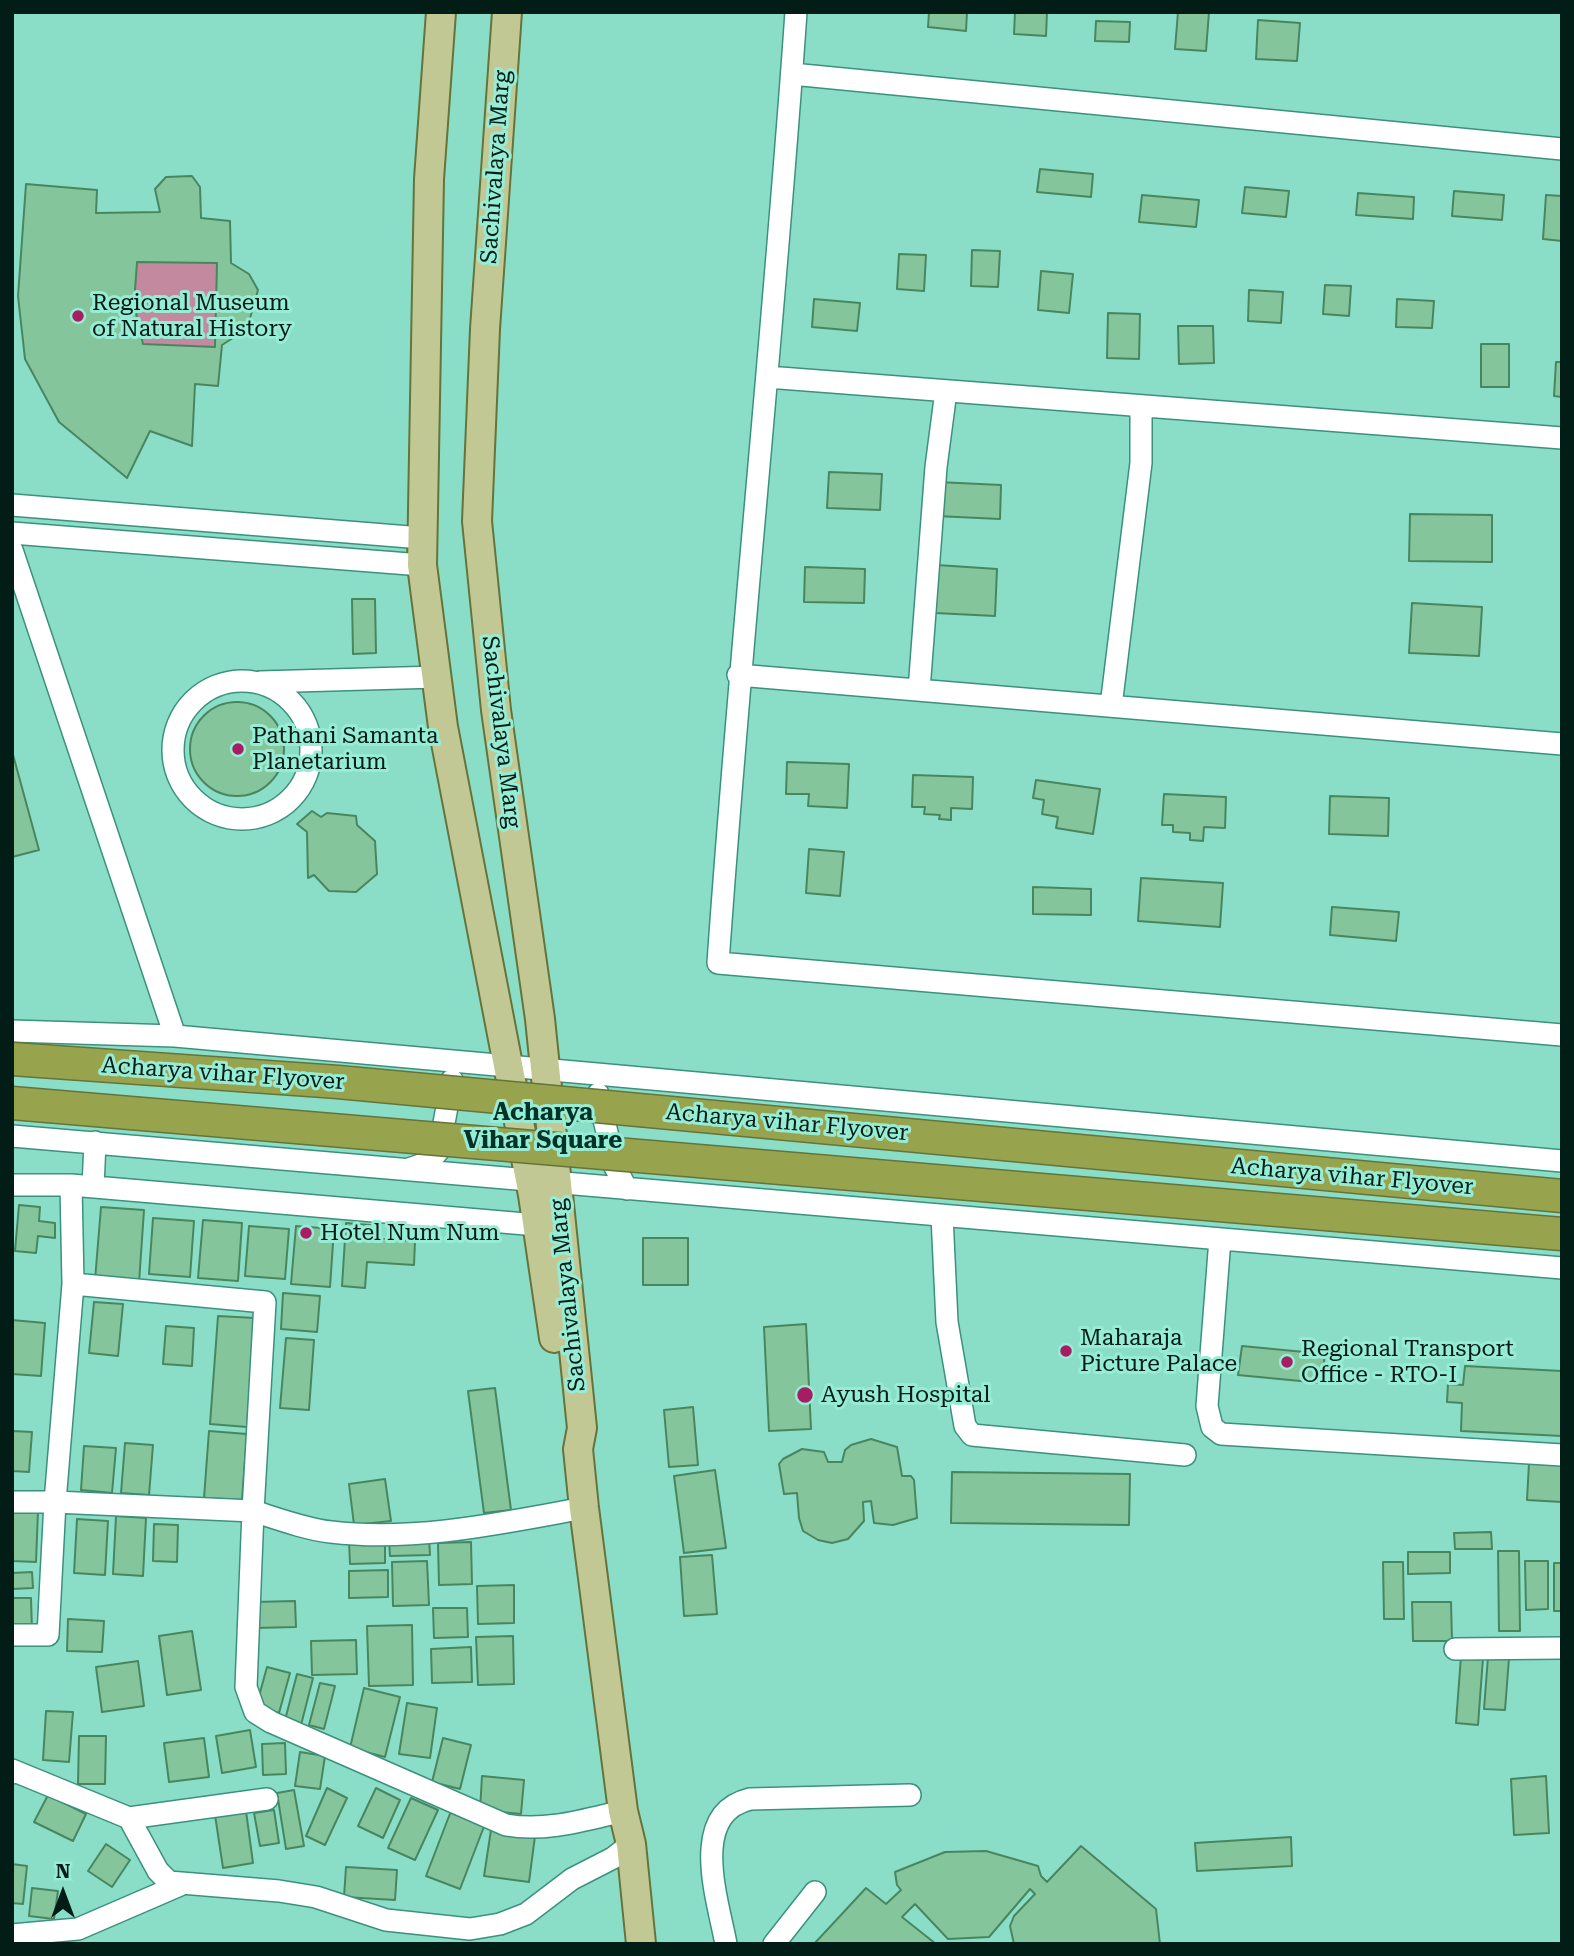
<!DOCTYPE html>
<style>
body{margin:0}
#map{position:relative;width:1574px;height:1956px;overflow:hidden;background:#8adec8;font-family:"Roboto Serif",serif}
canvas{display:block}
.frame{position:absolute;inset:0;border:14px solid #021c16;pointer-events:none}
.north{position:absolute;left:28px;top:1858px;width:70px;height:70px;-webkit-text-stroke:5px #97ecd5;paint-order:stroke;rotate:0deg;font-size:19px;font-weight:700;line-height:28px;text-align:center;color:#021c16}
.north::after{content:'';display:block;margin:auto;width:24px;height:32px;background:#021c16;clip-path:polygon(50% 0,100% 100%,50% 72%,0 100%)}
</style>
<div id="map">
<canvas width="1574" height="1956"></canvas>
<div class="frame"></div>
<div class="north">N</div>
</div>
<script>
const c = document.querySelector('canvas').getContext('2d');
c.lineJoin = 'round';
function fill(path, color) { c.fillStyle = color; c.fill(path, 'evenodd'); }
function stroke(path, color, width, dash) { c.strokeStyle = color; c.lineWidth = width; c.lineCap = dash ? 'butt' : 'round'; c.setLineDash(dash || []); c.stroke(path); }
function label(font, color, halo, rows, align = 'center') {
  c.font = font + ' "Roboto Serif",serif'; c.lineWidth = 6; c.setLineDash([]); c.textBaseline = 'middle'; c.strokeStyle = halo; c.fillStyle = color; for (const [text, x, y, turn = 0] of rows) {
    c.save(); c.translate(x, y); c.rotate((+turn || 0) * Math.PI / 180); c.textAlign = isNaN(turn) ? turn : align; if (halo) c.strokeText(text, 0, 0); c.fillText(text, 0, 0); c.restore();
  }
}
const green = new Path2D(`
 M137 262 217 263 215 347 143 344 134 304Z`);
const building = new Path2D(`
 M929 12H967L966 31 928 27Z
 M1015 12H1047L1046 36 1014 34Z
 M1178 12H1209L1206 51 1175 49Z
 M1258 20 1300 23 1297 61 1256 59Z
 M1096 21 1130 22 1129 42 1095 41Z
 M1040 169 1093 174 1091 197 1037 192Z
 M192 176 200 187 201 218 230 221 231 263 249 274 258 290 247 329 222 345 218 386 195 384 192 446 150 431 127 478 59 422 25 359 18 296 26 184 97 190 96 213 160 212 155 189 166 177ZM137 262 217 263 215 347 143 344 134 304Z
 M1245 187 1289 191 1286 217 1242 213Z
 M1454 191 1504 195 1502 220 1452 216Z
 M1358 193 1414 197 1413 219 1356 215Z
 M1142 195 1199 200 1196 227 1139 222Z
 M1546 195 1562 196V241L1543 239Z
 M972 250 1000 251 998 287 971 286Z
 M899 254 926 255 924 291 897 289Z
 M1041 271 1073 274 1069 313 1038 310Z
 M1325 285 1351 286 1349 316 1323 314Z
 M1249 290 1283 292 1281 323 1248 321Z
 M814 299 860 303 857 331 812 327Z
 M1397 299 1434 301 1432 328 1396 327Z
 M1108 313 1140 314 1139 359 1107 358Z
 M1178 326H1213L1214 363 1179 364Z
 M1481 344H1509V387H1481Z
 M1556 362H1562V397L1554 396Z
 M829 472 882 474 880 510 827 508Z
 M938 482 1001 485 1000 519 936 516Z
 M1410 514 1492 515V562L1409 561Z
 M937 565 997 569 995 616 935 613Z
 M805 567 865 569 864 603 804 602Z
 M352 599H375L376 653 353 654Z
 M1412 603 1482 607 1479 656 1409 653Z
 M190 749a47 47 0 1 1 94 0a47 47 0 1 1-94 0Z
 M12 751 39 850 12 857Z
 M787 762 849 764 847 808 808 806 809 794H786Z
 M913 775 973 777 972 809 951 808V820L939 819 940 815 924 814 925 807H912Z
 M1036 780 1100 789 1093 834 1056 828 1058 817 1042 814 1044 800 1033 798Z
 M1164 794 1226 797 1225 828 1204 827 1203 841 1190 840V833L1173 832V825H1162Z
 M1330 796 1389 798 1388 836 1329 834Z
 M312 811 321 817 327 813 356 816 357 825 375 841 377 874 356 892 329 891 314 875 308 878 307 832 297 824Z
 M809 849 844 852 840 896 806 893Z
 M1141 878 1223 883 1220 927 1138 921Z
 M1033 887 1091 889V915L1033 914Z
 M1332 907 1399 912 1396 941 1330 935Z
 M19 1205 40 1207 39 1221 55 1223V1238L38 1236 36 1253 15 1251Z
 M101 1207 144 1210 139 1283 95 1280Z
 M153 1218 194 1221 190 1277 149 1274Z
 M203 1220 242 1223 238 1281 198 1278Z
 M346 1223 370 1225 369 1238 415 1241 414 1265 367 1262 365 1288 342 1286Z
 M249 1226 289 1229 285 1279 245 1276Z
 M296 1226 334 1229 330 1287 291 1284Z
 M643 1238H688V1285H643Z
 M283 1293 320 1296 317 1332 281 1329Z
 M94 1302 123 1304 118 1356 89 1353Z
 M218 1316 255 1318 247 1427 210 1424Z
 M12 1320 45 1323 41 1376 12 1374Z
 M806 1324 811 1429 769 1431 764 1327Z
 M166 1326 194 1328 192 1366 163 1364Z
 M286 1338 314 1340 309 1410 280 1408Z
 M1242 1346 1325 1354 1321 1383 1238 1375Z
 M1465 1366 1562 1371V1436L1461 1431 1462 1403 1447 1402 1448 1384 1463 1385Z
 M495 1388 511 1510 484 1513 468 1391Z
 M693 1407 698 1465 669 1467 664 1410Z
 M12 1431 32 1432 29 1472 12 1471Z
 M209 1431 247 1434 242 1500 204 1498Z
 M871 1439 897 1447 902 1476H911L914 1480 917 1518 893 1525 874 1523 871 1501 863 1502 864 1521 848 1539 832 1543 818 1540 803 1531 799 1518 797 1493 784 1494 779 1464 783 1459 802 1449 824 1452 828 1462H842L845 1450 851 1445Z
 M125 1443 153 1445 149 1495 121 1493Z
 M84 1446 116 1448 112 1493 81 1490Z
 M1529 1463 1562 1465V1502L1527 1500Z
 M715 1470 726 1548 684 1553 674 1476Z
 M952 1472 1130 1474 1129 1525 951 1523Z
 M385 1479 391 1521 354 1525 349 1484Z
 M12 1511H38L36 1562 12 1561Z
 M116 1516 146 1518 143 1576 113 1574Z
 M77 1519 108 1521 105 1575 74 1573Z
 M154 1524 178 1525 177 1562 153 1561Z
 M1491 1532 1492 1549H1455L1454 1533Z
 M429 1538 430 1555 390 1556 389 1539Z
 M385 1541V1563L350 1564 349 1542Z
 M471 1542 472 1584 439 1585 438 1543Z
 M1498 1551H1519L1520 1631H1499Z
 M1408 1552H1450V1573L1408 1574Z
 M712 1555 717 1614 684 1616 680 1557Z
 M427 1561 429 1605 393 1606 392 1562Z
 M1525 1561H1548V1609L1526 1610Z
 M1383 1562H1403L1404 1619H1384Z
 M1554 1563H1562V1611H1554Z
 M388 1570V1597L349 1598V1571Z
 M32 1572 33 1588 12 1589V1573Z
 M514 1585V1623L478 1624 477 1586Z
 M12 1598H31L32 1631H12Z
 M295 1601 296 1627 255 1628 254 1602Z
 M1412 1602H1451L1452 1641H1413Z
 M433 1608H467L468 1637 434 1638Z
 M68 1619 104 1621 102 1652 67 1651Z
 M412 1625 413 1685 369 1686 367 1626Z
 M192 1631 201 1690 167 1695 159 1636Z
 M513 1636 514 1684 478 1685 476 1637Z
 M356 1640 357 1674 312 1675 311 1641Z
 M471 1647 472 1682 432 1683 431 1649Z
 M1461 1656 1483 1658 1478 1725 1456 1723Z
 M1488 1657 1509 1658 1505 1710 1484 1709Z
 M138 1661 144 1706 102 1712 96 1667Z
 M267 1667 290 1673 279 1713 256 1707Z
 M297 1674 313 1678 301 1725 285 1720Z
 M320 1683 335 1686 324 1729 309 1725Z
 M364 1688 400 1697 385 1757 350 1748Z
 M407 1703 437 1708 430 1758 399 1754Z
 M46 1711 73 1712 69 1762 43 1760Z
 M250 1730 256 1767 222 1773 216 1736Z
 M79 1736H106L105 1784H78Z
 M204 1738 209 1777 169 1782 164 1743Z
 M443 1738 471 1745 460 1789 432 1782Z
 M285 1743 286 1774 263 1775 262 1744Z
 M300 1752 325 1756 320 1789 295 1786Z
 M482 1776 524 1780 521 1814 480 1810Z
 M1546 1776 1549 1833 1514 1835 1511 1779Z
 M327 1788 347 1798 325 1845 306 1836Z
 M376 1788 400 1800 383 1838 358 1826Z
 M294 1790 304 1846 286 1849 277 1793Z
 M48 1795 86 1814 73 1841 34 1822Z
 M411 1798 438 1810 415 1860 388 1848Z
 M274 1810 279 1843 260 1846 254 1813Z
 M246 1811 253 1863 223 1868 215 1815Z
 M451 1811 485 1824 460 1889 426 1876Z
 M491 1830 535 1836 529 1882 484 1876Z
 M1291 1837 1292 1866 1197 1871 1195 1843Z
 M106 1844 130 1860 112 1887 88 1871Z
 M1081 1846 1156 1909 1160 1944H1014L1010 1926 1014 1916 1035 1894 1030 1889 989 1937 948 1939 915 1904 902 1917 936 1944H814L866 1888 886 1904 901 1890 897 1885 895 1872 945 1852 986 1851 1038 1866 1041 1876 1047 1882Z
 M12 1864 27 1866 23 1904 12 1903Z
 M346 1867 397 1870 395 1900 344 1897Z
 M32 1888 58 1891 54 1919 29 1916Z`);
const minor = new Path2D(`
 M796 12C774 330 740 646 718 963L1562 1035
 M792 74 1562 149
 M767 377 1562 438
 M12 505 422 538
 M12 533 422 565
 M12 550 175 1036
 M738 675 1562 744
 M173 750a69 69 0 1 1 138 0a69 69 0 1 1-138 0Z
 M260 682 437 677
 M919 690 936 467 946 391
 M1111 706 1141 463V406
 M12 1031 175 1036 1562 1161
 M598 1094 615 1167 627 1189
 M12 1136 1562 1268
 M409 1169 429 1162 439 1150 452 1080
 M12 1185H71L537 1225
 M93 1187 95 1142
 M942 1216 947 1322 965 1426 972 1435 1185 1455
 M1220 1239 1207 1406 1212 1427 1221 1434 1562 1455
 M12 1502H55L73 1284 71 1185
 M584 1508C502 1523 415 1542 331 1532 305 1529 278 1519 253 1511L246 1687 255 1712 271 1722 506 1825C546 1832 584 1820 623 1811
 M12 1635H48L55 1502 253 1511 265 1302 73 1284
 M1455 1649 1562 1648
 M12 1773V1770L129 1818 267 1799
 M129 1818 158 1871 169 1882 279 1891 316 1897 386 1920 470 1929 500 1924 526 1914 572 1879 613 1858 631 1844
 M12 1935 78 1929 180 1885
 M726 1944C718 1900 688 1814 750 1799L910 1795
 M774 1944 815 1892`);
const major = new Path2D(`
 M441 12 429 179 422 565 443 727 533 1195 554 1338
 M507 12 485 329 477 521 496 710 540 1019 582 1428 578 1449 584 1508 623 1811 631 1844 641 1944`);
const highwayBridge = new Path2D(`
 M12 1059 338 1082 1562 1196
 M12 1103 1562 1234`);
const markers = [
 [78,316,7,"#a71d64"],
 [238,749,7,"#a71d64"],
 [306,1233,7,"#a71d64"],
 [1066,1351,7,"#a71d64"],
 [1287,1362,7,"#a71d64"],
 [805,1395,9,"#a71d64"]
];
const streetNames = [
 ["Sachivalaya Marg",496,167,-86],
 ["Sachivalaya Marg",501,732,83],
 ["Acharya vihar Flyover",223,1074,4],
 ["Acharya vihar Flyover",787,1123,5],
 ["Acharya vihar Flyover",1352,1177,5],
 ["Sachivalaya Marg",568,1295,-96]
];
const poiNames = [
 ["Regional Museum",92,303],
 ["of Natural History",92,329],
 ["Pathani Samanta",252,736],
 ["Planetarium",252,762],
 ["Hotel Num Num",320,1233],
 ["Maharaja",1080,1338],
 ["Picture Palace",1080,1364],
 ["Regional Transport",1301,1349],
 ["Office - RTO-I",1301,1375],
 ["Ayush Hospital",821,1395]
];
const neighbourhoodNames = [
 ["Acharya",543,1113],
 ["Vihar Square",543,1141]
];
fill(green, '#c3899f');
fill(building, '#85c59c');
stroke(building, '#488660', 2);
stroke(minor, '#3c917e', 24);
stroke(major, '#64743a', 32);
stroke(minor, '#fff', 21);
stroke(major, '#c1c894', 28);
stroke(highwayBridge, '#64743a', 35, []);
stroke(highwayBridge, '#98a34d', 32);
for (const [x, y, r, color] of markers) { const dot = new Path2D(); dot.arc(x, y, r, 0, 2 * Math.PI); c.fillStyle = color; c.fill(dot); stroke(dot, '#97ecd5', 2.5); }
label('23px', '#021c16', '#97ecd5', streetNames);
label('23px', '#021c16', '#97ecd5', poiNames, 'left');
label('bold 24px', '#003228', '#97ecd5', neighbourhoodNames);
</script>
